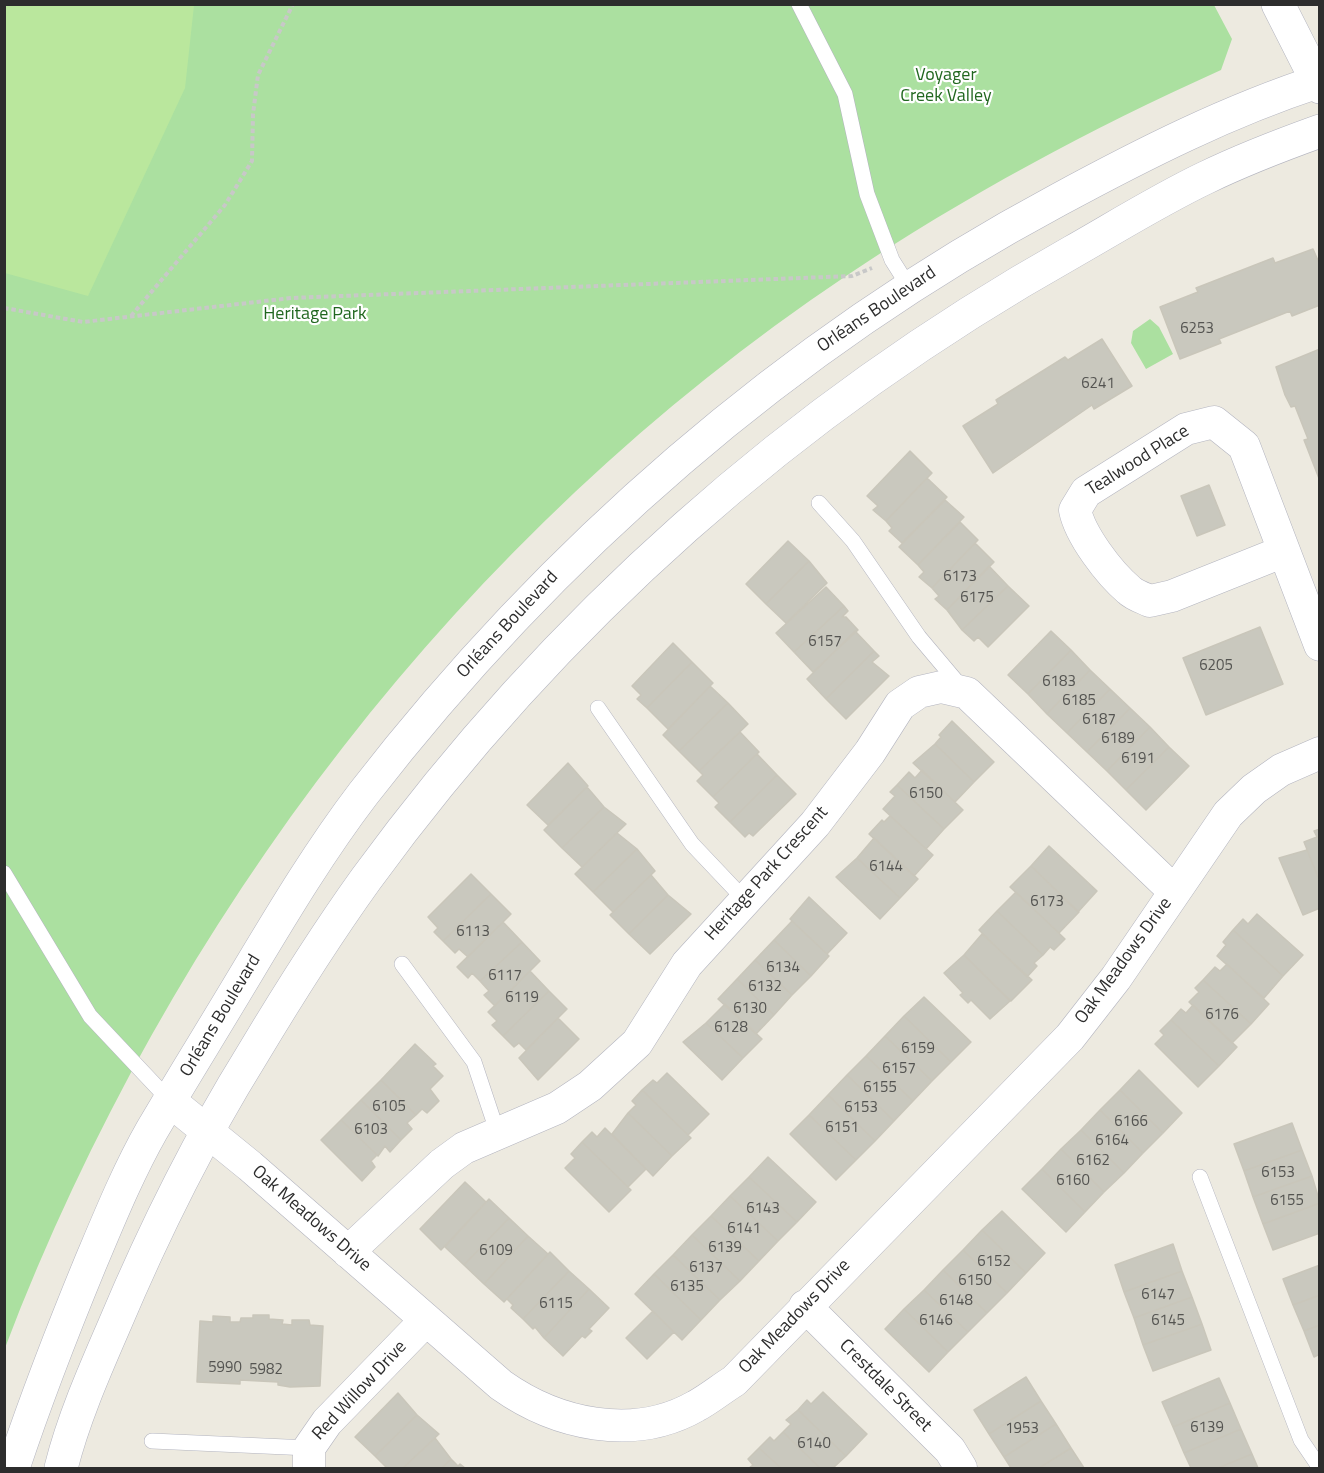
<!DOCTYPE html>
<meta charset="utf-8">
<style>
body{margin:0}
#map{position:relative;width:1324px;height:1473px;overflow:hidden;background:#edeae0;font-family:"Titillium Web",sans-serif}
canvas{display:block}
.frame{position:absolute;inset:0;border:6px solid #2d2d2d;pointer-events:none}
</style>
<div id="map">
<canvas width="1324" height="1473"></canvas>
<div class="frame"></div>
</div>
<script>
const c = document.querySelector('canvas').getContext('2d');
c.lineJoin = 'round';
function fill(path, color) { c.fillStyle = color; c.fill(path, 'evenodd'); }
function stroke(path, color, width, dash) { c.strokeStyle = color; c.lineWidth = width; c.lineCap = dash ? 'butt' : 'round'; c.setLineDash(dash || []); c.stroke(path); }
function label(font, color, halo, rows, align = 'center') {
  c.font = font + ' "Titillium Web",sans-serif'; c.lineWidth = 4.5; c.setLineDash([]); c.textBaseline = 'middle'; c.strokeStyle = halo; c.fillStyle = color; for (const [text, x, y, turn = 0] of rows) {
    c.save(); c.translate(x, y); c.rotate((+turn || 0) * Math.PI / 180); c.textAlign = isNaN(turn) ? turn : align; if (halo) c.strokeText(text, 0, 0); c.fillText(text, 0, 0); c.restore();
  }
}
const green = new Path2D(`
 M5 5H1214L1232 39 1221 70C1090 129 965 196 846 276 461 534 170 917 5 1348Z
 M1150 319 1159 327 1173 354 1146 369 1131 343 1133 331Z`);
const pitch = new Path2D(`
 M4 5H194L185 88 88 296 5 273Z`);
const building = new Path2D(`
 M1313 249 1320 265V305L1292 316 1290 311 1219 339 1221 343 1180 359 1160 307 1198 292 1196 288 1273 258 1275 263Z
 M1102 339 1132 386 1094 409 1092 405 993 473 963 426 998 404 996 400 1065 357 1068 360Z
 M1320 349V481L1304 440 1308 439 1295 406 1291 407 1285 395 1276 367Z
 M910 451 932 473 886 521 873 510 878 506 867 496Z
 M927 478 947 497 902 543 889 531 892 528 886 521Z
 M1209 485 1225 525 1197 536 1181 496Z
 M945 500 964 517 918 565 899 547Z
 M960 522 978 540 932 588 919 577 924 572 918 565Z
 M788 541 809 561 766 604 746 584Z
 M975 543 994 562 947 610 935 599 939 596 932 588Z
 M809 561 827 583 786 623 766 604Z
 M989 566 1008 586 962 630 947 610Z
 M1008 586 1029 606 988 647 978 637 974 641 962 630Z
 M826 587 844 606 794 652 776 633Z
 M844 606 848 611 842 617H846L858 630 813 672 794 652Z
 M1260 627 1283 684 1206 715 1183 658Z
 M855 631 874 651 826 699 807 679Z
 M1051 631 1071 650 1028 694 1008 675Z
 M673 643 692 662 647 708 637 699 641 695 632 686Z
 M1071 650 1090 670 1047 714 1028 694Z
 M874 651 879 656 872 662 889 676 846 719 826 699Z
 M692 662 713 683 668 729 647 708Z
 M1090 670 1110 689 1067 733 1047 714Z
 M710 686 728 703 679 751 663 735Z
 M1110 689 1130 708 1087 752 1067 733Z
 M728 703 748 724 699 771 679 751Z
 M1130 708 1150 727 1107 771 1087 752Z
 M952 721 994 762 974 782 935 744 941 737 939 735Z
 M1150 727 1169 747 1126 790 1107 771Z
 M740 732 759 752 713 797 697 781 703 775 699 771Z
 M935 744 974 782 955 802 913 763Z
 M1169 747 1189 766 1146 810 1126 790Z
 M757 754 777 775 730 822 715 807 719 803 713 797Z
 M568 763 588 786 548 825 527 805Z
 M922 770 963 810 944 829 897 785 909 772 915 778Z
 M777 775 796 794 753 836 749 833 745 837 730 822Z
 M897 785 944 829 926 849 883 809 895 796 890 792Z
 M587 787 604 807 562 848 544 830Z
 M604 807 626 824 582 867 562 848Z
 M890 816 933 855 914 876 869 834 882 820 884 822Z
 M1320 829V882L1304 842 1317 837 1314 831Z
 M617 833 637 849 593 892 575 874Z
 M874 838 918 879 900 898 857 858Z
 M1049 846 1097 891 1078 912 1031 866Z
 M637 849 655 871 613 912 593 892Z
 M1307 850 1320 882V908L1303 915 1279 858Z
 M857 858 900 898 880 919 836 877Z
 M1031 866 1079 912 1059 933 1010 887Z
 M471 874 491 894 443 941 434 932 438 928 428 917Z
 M651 875 668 895 629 934 610 915Z
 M1016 892 1065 939 1054 950 1050 947 1043 955 997 911Z
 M491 894 511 914 468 957 459 949 455 953 443 941Z
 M668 895 691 914 650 954 629 934Z
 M809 897 847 933 827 954 790 919Z
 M997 911 1043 955 1034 963 1037 966 1027 977 979 930Z
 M1257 914 1303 955 1283 976 1233 930 1243 919 1248 924Z
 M792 921 829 956 811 976 774 940Z
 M503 922 522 942 480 981 472 973 468 978 457 967Z
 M1233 930 1283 976 1264 998 1217 956 1226 945 1223 942Z
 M982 934 1032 980 1011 1001 964 955Z
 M774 940 811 976 792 995 755 960Z
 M522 942 540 961 495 1006 484 995 489 991 480 981Z
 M964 955 1010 1001 990 1019 971 1000 968 1003 960 995 963 993 944 973Z
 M755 960 792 995 774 1015 737 979Z
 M1227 964 1269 1004 1251 1024 1203 980 1215 967 1220 971Z
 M530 971 549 991 503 1036 492 1025 497 1021 488 1012Z
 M737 979 774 1015 756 1034 718 999Z
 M1203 980 1251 1024 1232 1043 1189 1002 1199 992 1195 988Z
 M549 991 567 1009 526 1050 519 1043 514 1047 503 1036Z
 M924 997 971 1042 951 1062 904 1016Z
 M725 1004 762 1039 743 1058 706 1023Z
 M1193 1005 1237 1047 1219 1066 1171 1020 1181 1009 1186 1013Z
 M904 1016 951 1062 932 1081 885 1036Z
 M558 1018 579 1039 538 1080 519 1058Z
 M1171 1020 1219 1066 1198 1087 1155 1044 1164 1035 1160 1031Z
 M706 1023 743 1058 722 1080 683 1042Z
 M885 1036 932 1081 913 1101 866 1056Z
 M415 1044 436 1064 433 1066 443 1076 430 1089 439 1101 427 1113 422 1109 416 1115 381 1080Z
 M866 1056 913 1101 894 1121 847 1075Z
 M1139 1070 1182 1113 1163 1133 1120 1090Z
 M667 1073 709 1114 688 1135 642 1090 653 1080 657 1083Z
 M847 1075 894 1121 875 1141 828 1095Z
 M381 1080 416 1115 407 1123 412 1129 401 1140 361 1100Z
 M642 1090 691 1138 672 1156 628 1113 636 1105 632 1101Z
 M1120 1090 1163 1133 1143 1153 1100 1110Z
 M828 1095 875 1141 856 1160 809 1115Z
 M361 1100 401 1140 390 1152 385 1146 378 1156 341 1120Z
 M1100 1110 1143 1153 1124 1173 1081 1130Z
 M628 1113 672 1156 653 1176 612 1134Z
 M809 1115 856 1160 836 1180 790 1134Z
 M341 1120 377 1155 371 1161 375 1167 362 1181 321 1140Z
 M1292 1123 1302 1150 1244 1171 1234 1144Z
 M605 1128 646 1169 628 1187 582 1142 592 1132 597 1137Z
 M1081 1130 1124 1173 1104 1192 1061 1149Z
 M582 1142 631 1190 609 1212 565 1168 575 1158 571 1154Z
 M1061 1149 1104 1192 1085 1212 1042 1169Z
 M1302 1150 1312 1176 1253 1197 1244 1171Z
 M768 1157 816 1202 797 1222 749 1177Z
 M1042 1169 1085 1212 1066 1232 1022 1189Z
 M1312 1176 1320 1203 1263 1224 1253 1197Z
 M749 1177 797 1222 778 1241 730 1196Z
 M465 1182 486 1202 441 1250 420 1229Z
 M730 1196 778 1241 759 1261 711 1216Z
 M489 1199 509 1218 464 1265 445 1247Z
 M1320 1203V1233L1273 1250 1263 1224Z
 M1002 1211 1045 1253 1026 1273 982 1230Z
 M711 1216 759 1261 740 1281 692 1235Z
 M509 1218 528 1236 484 1284 464 1265Z
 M982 1230 1026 1273 1007 1293 963 1250Z
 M692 1235 740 1281 720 1300 673 1255Z
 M528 1236 548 1254 504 1302 484 1284Z
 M1173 1244 1182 1271 1124 1292 1115 1265Z
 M963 1250 1007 1293 987 1313 943 1270Z
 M550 1252 569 1271 523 1319 511 1308 513 1305 507 1299Z
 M673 1255 720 1300 701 1320 654 1274Z
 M1320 1265V1295L1293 1305 1283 1279Z
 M943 1270 987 1313 968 1332 924 1290Z
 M569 1271 589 1289 544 1338 535 1327 533 1329 523 1319Z
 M1182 1271 1192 1297 1134 1318 1124 1292Z
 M654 1274 701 1320 682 1340 635 1294Z
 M589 1289 609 1308 589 1329 592 1331 585 1338 582 1336 563 1356 544 1338Z
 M924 1290 968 1332 948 1352 904 1309Z
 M1320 1295V1325L1304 1331 1293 1305Z
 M1192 1297 1202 1324 1143 1345 1134 1318Z
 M904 1309 948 1352 929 1372 885 1329Z
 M653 1311 674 1332 647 1359 626 1338Z
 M253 1315H269V1319L283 1320 282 1324 292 1325V1320H309L310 1325 323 1326 320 1386 290 1387 278 1385V1382L240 1380V1384L197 1382 200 1321 213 1322V1316L230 1317V1322H240L241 1318H253Z
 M1202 1324 1211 1350 1153 1371 1143 1345Z
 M1320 1325V1354L1314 1357 1304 1331Z
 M1026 1377 1041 1401 989 1434 974 1410Z
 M1219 1378 1230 1403 1173 1427 1162 1402Z
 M823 1392 867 1434 846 1456 798 1410 807 1400 811 1404Z
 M398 1393 417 1415 375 1456 355 1437Z
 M1041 1401 1056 1424 1004 1457 989 1434Z
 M1230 1403 1241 1429 1184 1453 1173 1427Z
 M798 1410 846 1456 833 1468H820L783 1432 791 1424 786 1420Z
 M417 1415 439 1434 403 1468H387L375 1456Z
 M1056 1424 1071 1448 1039 1468H1011L1004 1457Z
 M1241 1429 1252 1454 1218 1468H1191L1184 1453Z
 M783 1432 820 1468H781L759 1448 770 1437 774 1441Z
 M435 1438 451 1459 442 1468H403Z
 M759 1448 781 1468H749L753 1465 748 1459Z
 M1071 1448 1084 1468H1039Z
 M1252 1454 1258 1468H1218Z
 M451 1459 458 1466 460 1464 465 1468H442Z`);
const path = new Path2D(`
 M4 308 83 322 291 298 852 276 872 268
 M131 316 225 205 252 161 253 114 258 75 293 4`);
const service = new Path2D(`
 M799 4 845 94 867 194 892 260 909 287
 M819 503 853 541 919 637 962 688
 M598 708 692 844 745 900
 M4 873 90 1016 170 1101
 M402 964 474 1062 498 1134
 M1200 1177 1301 1440 1320 1468
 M152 1441 309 1448`);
const minor = new Path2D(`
 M1282 552 1172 596 1150 601C1143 598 1134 595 1129 590 1109 573 1080 535 1075 510L1086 492 1186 429 1214 422 1244 446 1320 645
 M170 1101 250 1166 501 1385C556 1424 633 1442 696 1406 709 1399 721 1389 734 1381L1070 1037 1116 978 1228 814 1254 789 1281 770 1320 753
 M348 1252 442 1164 464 1148 557 1108 590 1086 637 1043 687 964 815 824 870 752 900 705 919 692 941 687 967 693 1174 891
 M805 1306 950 1450 961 1468
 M309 1468V1448L327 1422 426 1320`);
const tertiary = new Path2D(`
 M1278 4 1320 87`);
const secondary = new Path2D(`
 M13 1468C36 1399 62 1332 90 1264 109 1219 128 1172 152 1130 179 1084 207 1039 234 994 275 926 315 857 363 794 551 551 787 345 1058 200 1143 154 1228 111 1320 81
 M61 1468C73 1420 94 1372 114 1326 154 1231 198 1142 252 1055 288 995 325 936 366 879 554 621 794 408 1072 252 1116 227 1159 200 1205 178 1242 160 1281 145 1320 131`);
const numberNames = [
 ["6253",1197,329],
 ["6241",1098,384],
 ["6173",960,577],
 ["6175",977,598],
 ["6157",825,642],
 ["6205",1216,666],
 ["6183",1059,682],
 ["6185",1079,701],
 ["6187",1099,720],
 ["6189",1118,739],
 ["6191",1138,759],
 ["6150",926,794],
 ["6144",886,867],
 ["6173",1047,902],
 ["6113",473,932],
 ["6134",783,968],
 ["6117",505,976],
 ["6132",765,987],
 ["6119",522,998],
 ["6130",750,1009],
 ["6176",1222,1015],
 ["6128",731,1028],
 ["6159",918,1049],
 ["6157",899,1069],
 ["6155",880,1088],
 ["6105",389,1107],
 ["6153",861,1108],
 ["6166",1131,1122],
 ["6151",842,1128],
 ["6103",371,1130],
 ["6164",1112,1141],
 ["6162",1093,1161],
 ["6153",1278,1173],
 ["6160",1073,1181],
 ["6155",1287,1201],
 ["6143",763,1209],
 ["6141",744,1229],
 ["6139",725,1248],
 ["6109",496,1251],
 ["6152",994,1262],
 ["6137",706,1268],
 ["6150",975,1281],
 ["6135",687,1287],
 ["6147",1158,1295],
 ["6148",956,1301],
 ["6115",556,1304],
 ["6146",936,1321],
 ["6145",1168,1321],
 ["5990",225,1368],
 ["5982",266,1370],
 ["6139",1207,1428],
 ["1953",1022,1429],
 ["6140",814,1444]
];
const parkNames = [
 ["Voyager",946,76],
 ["Creek Valley",946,97],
 ["Heritage Park",315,315]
];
const streetNames = [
 ["Orléans Boulevard",877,310,-34],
 ["Tealwood Place",1138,461,-32],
 ["Orléans Boulevard",508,625,-47],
 ["Heritage Park Crescent",767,874,-48],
 ["Oak Meadows Drive",1124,961,-54],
 ["Orléans Boulevard",221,1016,-59],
 ["Oak Meadows Drive",311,1219,41],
 ["Oak Meadows Drive",795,1317,-46],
 ["Crestdale Street",885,1386,45],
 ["Red Willow Drive",360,1391,-47]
];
fill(green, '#abe0a0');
fill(pitch, '#bae79d');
fill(building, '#c9c8be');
stroke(building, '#c9c6ba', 1.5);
stroke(service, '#b3b4bf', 16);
stroke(minor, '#b3b4bf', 33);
stroke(tertiary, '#b3b4bf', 34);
stroke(secondary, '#b3b4bf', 34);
stroke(path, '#c8c8c8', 4, [4.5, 3]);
stroke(service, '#fff', 15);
stroke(minor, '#fff', 32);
stroke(tertiary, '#fff', 33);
stroke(secondary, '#fff', 33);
label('15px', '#545451', null, numberNames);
label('18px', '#21671f', '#fff', parkNames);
label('18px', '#2d2d2d', '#fff', streetNames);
</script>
